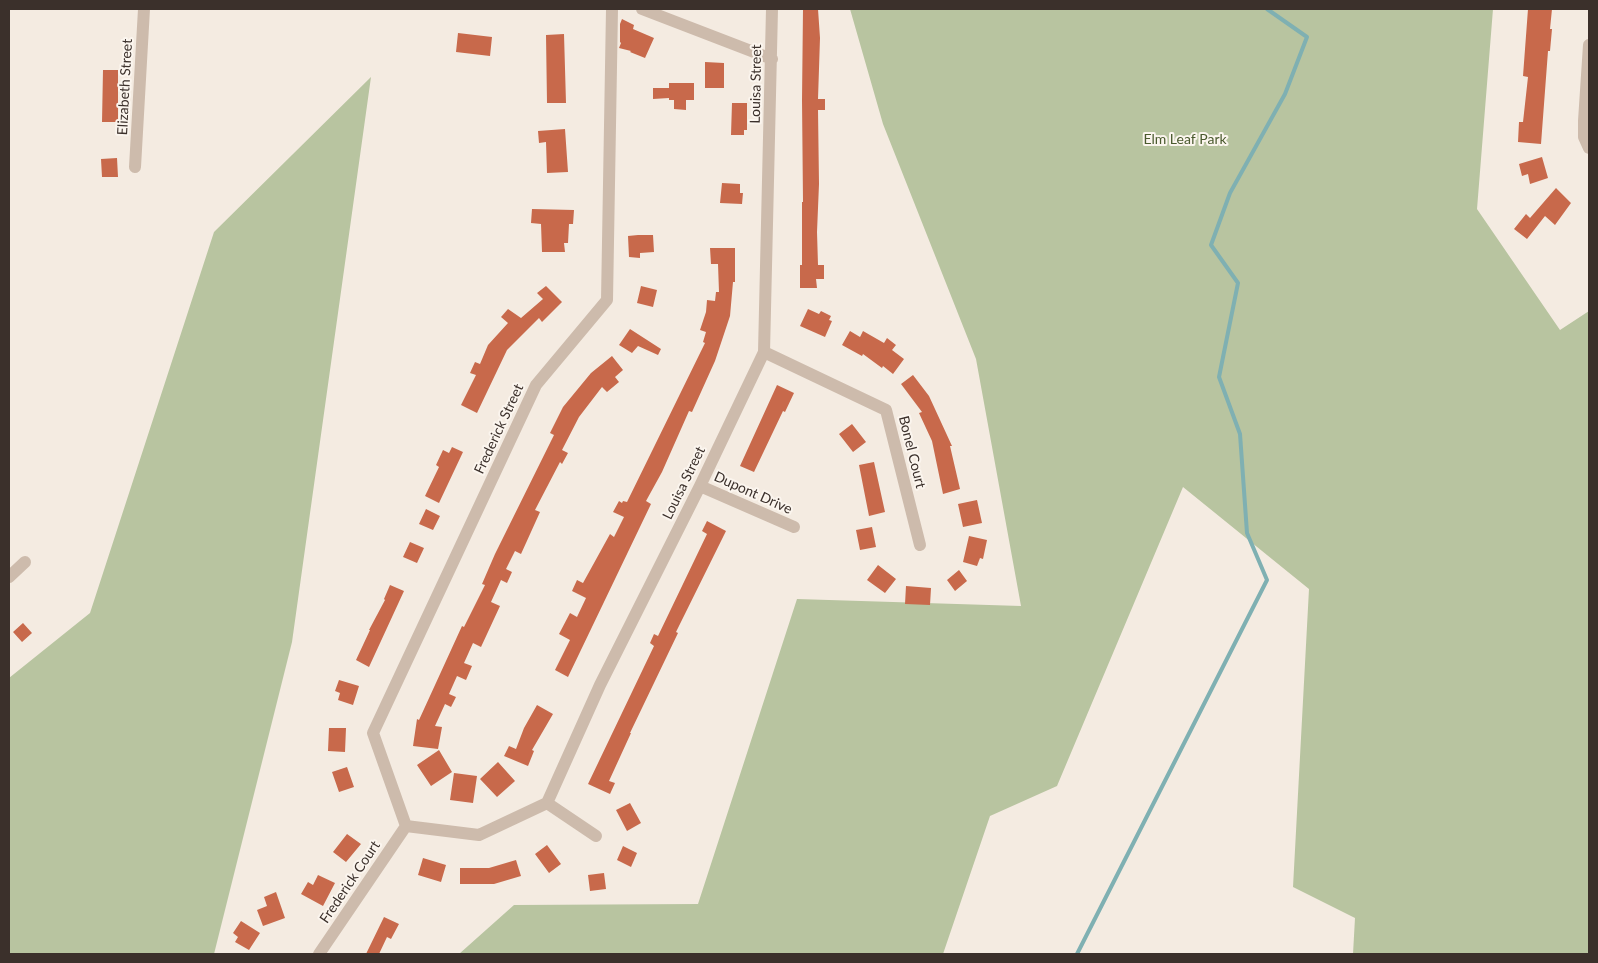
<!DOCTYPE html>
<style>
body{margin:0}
#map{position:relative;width:1598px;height:963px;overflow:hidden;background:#f4ebe1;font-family:Lato,sans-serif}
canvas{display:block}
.frame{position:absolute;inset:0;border:10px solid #3b302b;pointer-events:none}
</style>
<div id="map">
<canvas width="1598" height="963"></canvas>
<div class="frame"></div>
</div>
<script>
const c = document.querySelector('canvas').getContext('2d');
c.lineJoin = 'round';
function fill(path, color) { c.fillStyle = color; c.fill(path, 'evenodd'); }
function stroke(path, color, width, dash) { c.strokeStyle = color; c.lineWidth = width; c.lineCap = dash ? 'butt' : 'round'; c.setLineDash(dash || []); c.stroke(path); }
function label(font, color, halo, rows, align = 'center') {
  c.font = font + ' Lato,sans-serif'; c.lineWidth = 4; c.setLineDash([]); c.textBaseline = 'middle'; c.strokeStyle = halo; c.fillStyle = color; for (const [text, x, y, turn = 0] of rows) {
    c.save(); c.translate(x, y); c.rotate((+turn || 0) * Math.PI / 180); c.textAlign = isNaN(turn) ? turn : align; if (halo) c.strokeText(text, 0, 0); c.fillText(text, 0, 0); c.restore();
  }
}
const green = new Path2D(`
 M850 9H1493L1477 209 1560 330 1589 311V954H1353L1355 918 1293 887 1309 589 1183 487 1057 786 990 816 943 954H459L514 905 698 904 797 599 1021 606 976 359 883 124Z
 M371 77 292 642 214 954H9V678L90 613 214 232Z`);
const stream = new Path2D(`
 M1077 954 1267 580 1247 533 1240 434 1219 377 1238 283 1211 245 1230 193 1285 94 1307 37 1267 9`);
const building = new Path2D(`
 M803 9H818L820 38 818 99H825V110H818L819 184 817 232 818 265H824V279H816L817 288H800V265H802V202H803L802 100Z
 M1528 9H1552L1550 29H1552L1550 51H1548L1541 144 1518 142 1519 122H1523L1528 77 1523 76Z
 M622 19 634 25 633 29 654 38 645 58 630 52 631 51 619 48 621 43 620 42V24Z
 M458 33 492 37 490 56 456 52Z
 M564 34 566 103H547L546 35Z
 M705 62 724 63V88H705Z
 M103 70H118V122H102Z
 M669 83H694V100H686V110L674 109V100H669V98L653 99V88H669Z
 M732 103H747V130H744V135H731Z
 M565 129 568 172 547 173 546 142 539 143 538 131Z
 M1542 157 1548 178 1530 184 1528 174 1522 176 1519 164Z
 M117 158 118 177H102L101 159Z
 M722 183 740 184V193H743L742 204 720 203Z
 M1556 188 1571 203 1555 225 1545 216 1527 239 1514 229 1526 214 1530 218Z
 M532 209 574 210 573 224H569L568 243H564L565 252H542L541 224 531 223Z
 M638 235H653L654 252 640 253V258L629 257 628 236Z
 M710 248H735V282H733L730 316 715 361 692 412 689 411 662 472 646 501 651 504 568 677 555 670 570 640 559 634 570 613 577 617 586 598 572 591 577 580 583 583 610 534 614 537 624 517 613 512 619 501 622 503 623 501 627 502 705 343 703 342 706 332 700 330 706 312 707 300 715 301 716 292H719L718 264H711Z
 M546 286 562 302 542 322 539 318 507 350 477 413 461 405 476 375 470 373 475 362 480 364 488 345 508 323 501 317 508 309 521 318 543 299 537 293Z
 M641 286 657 290 653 307 637 303Z
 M808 309 819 314 821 311 831 316 829 320 832 321 825 337 800 326Z
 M630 329 661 349 658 355 638 346 632 353 619 345Z
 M850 331 860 337 863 331 884 343 887 338 896 345 892 350 904 359 893 374 883 366 882 368 863 354 862 356 842 345Z
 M612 356 623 370 615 377 619 382 607 392 602 387 579 417 562 450 568 453 562 464 560 462 535 510 540 512 526 543 521 554 515 551 506 569 512 572 507 583 501 580 491 602 500 606 481 647 473 643 464 663 472 666 466 680 457 676 449 694 456 697 451 707 445 704 435 726 442 727 438 749 413 746 417 719 419 720 462 626 464 627 485 585 482 584 495 554 554 435 550 433 563 407 591 373Z
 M913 375 929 396 952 446H950L960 489 943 494 932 441 919 413 922 412 901 384Z
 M777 385 794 393 785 412 783 411 754 472 740 466Z
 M852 424 866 442 853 452 839 434Z
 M452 447 463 452 439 503 425 496 439 467 436 465 443 450 449 453Z
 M874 462 885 512 869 516 859 465Z
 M977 500 982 523 963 527 958 504Z
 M426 509 440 516 433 530 419 524Z
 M707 521 726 531 676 632 678 633 630 733H631L609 781 615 783 610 794 588 784 654 646 650 643 654 634 658 636 707 534 702 531Z
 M872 527 876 547 860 550 856 530Z
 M969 536 987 540 983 559 980 558 977 566 963 562Z
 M410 542 424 548 417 563 403 557Z
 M878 565 896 579 885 593 867 580Z
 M959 570 967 581 955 591 947 580Z
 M390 585 404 591 369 667 356 660 370 630H369L385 600 384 599Z
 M906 586 931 588 930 605 905 604Z
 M23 623 32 633 22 642 13 632Z
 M339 680 359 686 353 705 338 700 340 693 335 691Z
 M537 705 553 714 532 750 534 751 528 766 504 756 509 746 516 749 524 728Z
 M329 728H346L345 752 328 751Z
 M439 750 452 772 431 786 417 765Z
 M498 762 515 781 497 797 480 779Z
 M347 767 354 787 339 792 332 772Z
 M454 773 477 776 473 803 450 800Z
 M630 803 641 823 627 831 616 810Z
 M347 834 361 844 346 862 333 852Z
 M547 845 561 864 549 873 535 854Z
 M623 846 637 853 631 867 617 860Z
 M423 858 446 865 441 882 418 875Z
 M516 860 521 876 494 884H460V868H489Z
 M604 873 606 889 590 891 588 875Z
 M318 875 335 883 323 906 301 894 308 882 313 885Z
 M276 892 285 918 263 926 257 910 267 906 264 897Z
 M384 917 399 924 391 939 387 937 379 954H366Z
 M241 921 260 933 249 950 235 942 238 937 233 933Z`);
const minor = new Path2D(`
 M642 9 772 59
 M1589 45 1584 121V137L1589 148
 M135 167 144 9
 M764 352 886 410 920 545
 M700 486 794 527
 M9 577 25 562
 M547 803 596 836
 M406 826 479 835 547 803 600 685 700 486 764 352 772 9
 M406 826 373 733 536 385 607 300 612 9
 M319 954 406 826`);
const streetNames = [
 ["Louisa Street",756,84,-89],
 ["Elizabeth Street",125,87,-87],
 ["Frederick Street",499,429,-65],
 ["Bonel Court",912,452,76],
 ["Louisa Street",684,483,-64],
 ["Dupont Drive",753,493,24],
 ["Frederick Court",350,882,-56]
];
const parkNames = [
 ["Elm Leaf Park",1185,139]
];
fill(green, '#b8c4a0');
stroke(stream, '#7fb0b2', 4);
fill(building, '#c8694b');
stroke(minor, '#cdbbac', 12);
label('14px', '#3b302b', '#fbf5ee', streetNames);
label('14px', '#4a5a2e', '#fbf5ee', parkNames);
</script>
